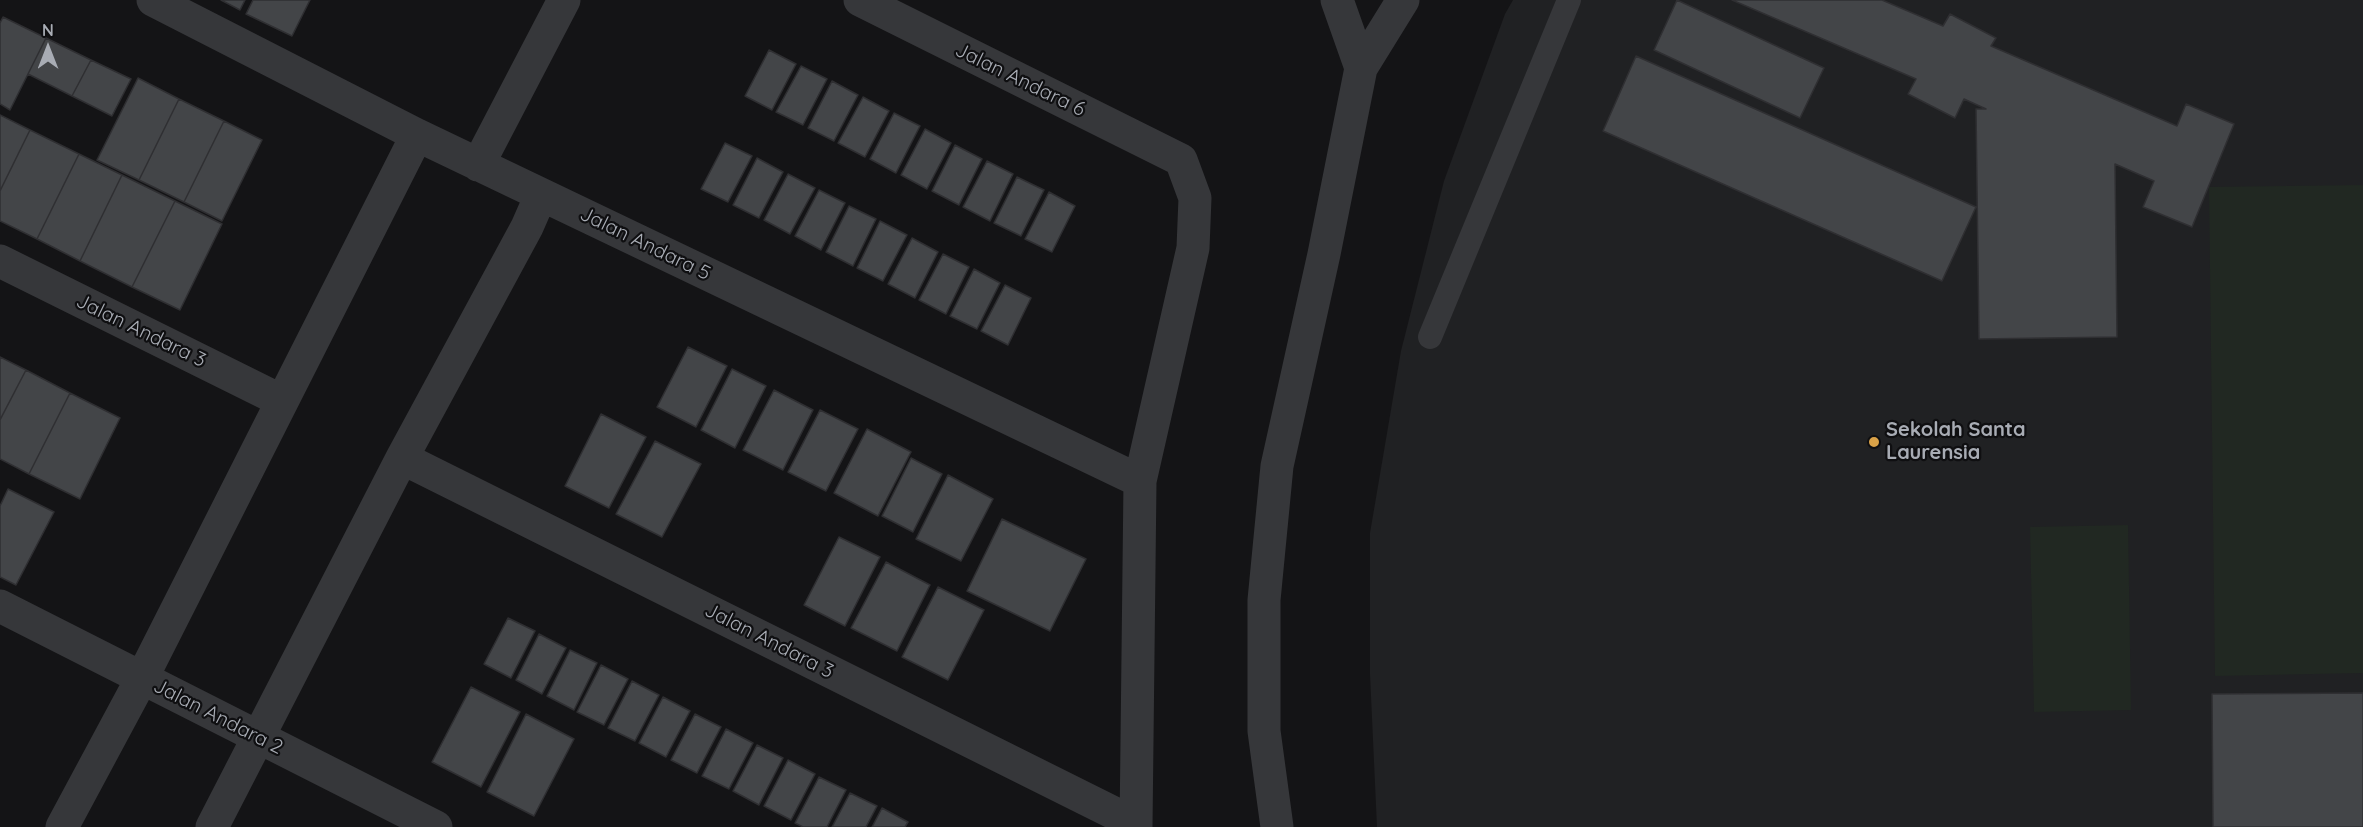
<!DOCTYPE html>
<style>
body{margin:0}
#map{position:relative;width:2363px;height:827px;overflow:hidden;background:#141416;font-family:Quicksand,sans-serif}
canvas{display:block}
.north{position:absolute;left:18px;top:18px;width:60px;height:60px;-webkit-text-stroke:4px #0f0f11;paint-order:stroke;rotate:0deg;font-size:16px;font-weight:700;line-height:24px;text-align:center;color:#a8acb4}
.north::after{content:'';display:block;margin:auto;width:21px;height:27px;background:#a8acb4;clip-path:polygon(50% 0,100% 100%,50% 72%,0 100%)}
</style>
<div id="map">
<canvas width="2363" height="827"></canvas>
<div class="north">N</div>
</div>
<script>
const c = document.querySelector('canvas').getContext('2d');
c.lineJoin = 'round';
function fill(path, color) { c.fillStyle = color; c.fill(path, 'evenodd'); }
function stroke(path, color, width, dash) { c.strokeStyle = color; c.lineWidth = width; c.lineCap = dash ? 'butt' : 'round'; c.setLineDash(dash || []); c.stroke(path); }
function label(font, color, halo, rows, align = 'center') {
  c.font = font + ' Quicksand,sans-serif'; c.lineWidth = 4.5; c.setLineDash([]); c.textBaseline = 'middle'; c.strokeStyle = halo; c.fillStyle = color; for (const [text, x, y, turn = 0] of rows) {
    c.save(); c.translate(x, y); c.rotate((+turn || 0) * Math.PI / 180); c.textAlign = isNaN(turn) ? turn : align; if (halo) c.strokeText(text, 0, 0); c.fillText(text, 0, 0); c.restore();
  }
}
const built = new Path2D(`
 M1513 0H2363V827H1377L1370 674V533L1401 351 1444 181 1505 14Z`);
const green = new Path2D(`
 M2363 185V673L2215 676 2209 187Z
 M2128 525 2131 710 2034 712 2030 527Z`);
const building = new Path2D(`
 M221 0H245L240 10Z
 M253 0H310L292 36 246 14Z
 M1677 0 1824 68 1800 118 1654 50Z
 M1732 0H1882L1943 26 1950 14 1996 38 1991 46 2177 126 2186 104 2234 124 2192 227 2143 207 2154 181 2115 164 2117 337 1979 339 1976 109H1986L1964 99 1955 118 1908 94 1916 79Z
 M3 17 46 38 10 110 0 104V23Z
 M46 38 91 60 72 96 28 74Z
 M769 50 796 64 772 110 745 96Z
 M1636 56 1976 207 1942 281 1603 131Z
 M91 60 131 79 112 116 72 96Z
 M801 66 827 79 803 125 776 112Z
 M138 78 179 99 139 180 97 160Z
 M832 81 858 95 834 141 808 128Z
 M863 97 889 111 865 157 838 143Z
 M179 99 224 121 184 202 139 180Z
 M894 113 920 126 896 173 870 159Z
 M0 115 30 130 0 191Z
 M224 121 262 140 222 221 184 202Z
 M925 129 951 143 927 189 901 175Z
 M30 130 79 154 37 239 0 221V191Z
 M725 143 752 156 728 202 701 189Z
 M955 145 982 159 959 205 932 191Z
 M79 154 122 175 80 261 37 239Z
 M757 158 783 172 759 218 733 205Z
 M987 161 1013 174 990 221 963 207Z
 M788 174 815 188 790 234 764 220Z
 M122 175 175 201 132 287 80 261Z
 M1017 177 1044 190 1021 236 994 223Z
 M819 190 845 203 821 250 795 236Z
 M1049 192 1075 206 1052 252 1025 239Z
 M175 201 222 224 180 310 132 287Z
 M849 206 876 219 853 266 826 252Z
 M880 221 907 235 883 281 857 268Z
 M912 238 938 252 915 298 888 284Z
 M943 254 969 267 946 314 919 300Z
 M974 269 1000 283 977 329 950 316Z
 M1005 285 1031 298 1008 345 981 331Z
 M688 347 727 366 696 427 657 407Z
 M0 357 26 370 0 420Z
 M732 369 766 386 735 448 701 430Z
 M26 370 70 393 29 474 0 459V420Z
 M774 390 813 410 783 470 743 450Z
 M70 393 120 418 80 499 29 474Z
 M820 410 858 429 826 491 788 472Z
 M601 414 646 437 609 508 565 486Z
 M867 429 911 452 878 516 834 493Z
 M655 441 701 464 662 537 616 514Z
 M911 458 942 474 913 532 882 516Z
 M948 475 993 499 961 561 916 539Z
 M8 489 54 512 16 585 0 577V506Z
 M1002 519 1086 559 1050 631 967 591Z
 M839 537 880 557 845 626 804 605Z
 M886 562 930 585 897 651 851 628Z
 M938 587 984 610 948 680 902 657Z
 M508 618 535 631 511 678 484 664Z
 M539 634 566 648 542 694 516 680Z
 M570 650 597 663 574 710 547 696Z
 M601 665 628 679 604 725 577 712Z
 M632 681 659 695 635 741 608 728Z
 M471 687 520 712 481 787 432 762Z
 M2363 693V827H2213L2212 694Z
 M663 697 690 711 666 757 639 743Z
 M526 714 574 739 534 816 487 792Z
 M695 714 721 727 697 773 671 760Z
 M726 729 753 743 729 789 702 776Z
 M757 745 783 758 759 805 733 791Z
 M788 760 815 774 791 820 764 806Z
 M819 777 846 790 827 827H803L795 823Z
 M850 793 877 806 866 827H832Z
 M882 808 908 822 905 827H872Z`);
const lane = new Path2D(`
 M1430 337 1569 0`);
const street = new Path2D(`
 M153 0 417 135 1140 481
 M860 0 1181 160 1195 198 1193 248 1140 481 1136 827
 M1337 0 1361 68
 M478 165 564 0
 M0 261 282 401
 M402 458 1136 824
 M0 606 436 827
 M62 827 142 678 417 135
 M212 827 402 458 527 227 541 195
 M1277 827 1264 731V600L1277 466 1324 254 1361 68 1403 0`);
const markers = [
 [1874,442,6,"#daa248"]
];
const streetNames = [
 ["Jalan Andara 6",1020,80,26],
 ["Jalan Andara 5",645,244,26],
 ["Jalan Andara 3",141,331,26],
 ["Jalan Andara 3",769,641,27],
 ["Jalan Andara 2",218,717,27]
];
const poiNames = [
 ["Sekolah Santa",1886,430],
 ["Laurensia",1886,453]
];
fill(built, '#202123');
fill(green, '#212822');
fill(building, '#434548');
stroke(building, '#2f2f32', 1.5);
stroke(lane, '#36373a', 24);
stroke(street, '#36373a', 33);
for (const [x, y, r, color] of markers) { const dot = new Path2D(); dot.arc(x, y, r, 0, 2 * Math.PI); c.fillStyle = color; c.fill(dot); stroke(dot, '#0f0f11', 2); }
label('20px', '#a8acb4', '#0f0f11', streetNames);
label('bold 20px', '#a8acb4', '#0f0f11', poiNames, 'left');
</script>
